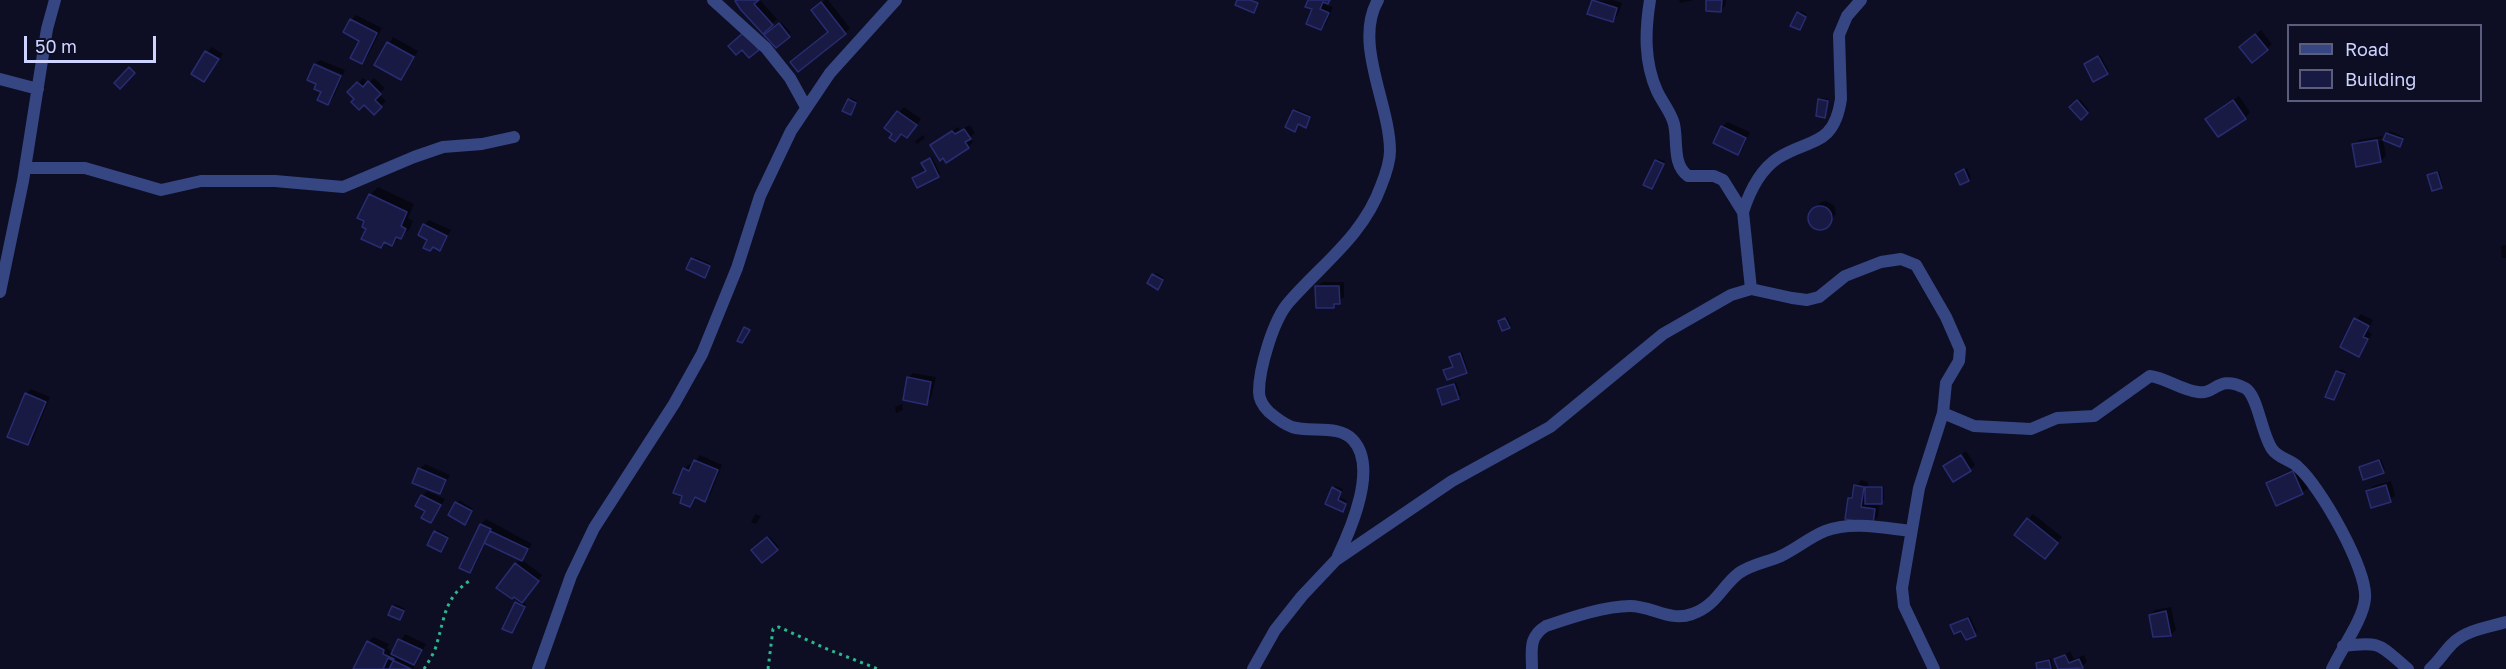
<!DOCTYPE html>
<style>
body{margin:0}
#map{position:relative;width:2506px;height:669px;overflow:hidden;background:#0d0e23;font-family:"Golos Text",sans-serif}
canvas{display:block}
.legend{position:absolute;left:2287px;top:24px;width:195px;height:78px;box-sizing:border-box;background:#0d0e23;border:2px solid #5a5d7b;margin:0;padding:8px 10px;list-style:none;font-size:18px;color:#ced4ff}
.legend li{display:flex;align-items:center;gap:12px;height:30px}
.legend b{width:30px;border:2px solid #5a5d7b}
.scale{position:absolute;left:24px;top:36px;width:132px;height:27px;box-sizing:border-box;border:3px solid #ced4ff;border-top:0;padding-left:8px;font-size:18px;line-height:21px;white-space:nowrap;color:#ced4ff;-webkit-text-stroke:4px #0d0e23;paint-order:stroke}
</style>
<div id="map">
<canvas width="2506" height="669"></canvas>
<ul class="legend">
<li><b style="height:8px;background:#364683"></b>Road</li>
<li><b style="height:16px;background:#181a44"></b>Building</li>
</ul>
<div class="scale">50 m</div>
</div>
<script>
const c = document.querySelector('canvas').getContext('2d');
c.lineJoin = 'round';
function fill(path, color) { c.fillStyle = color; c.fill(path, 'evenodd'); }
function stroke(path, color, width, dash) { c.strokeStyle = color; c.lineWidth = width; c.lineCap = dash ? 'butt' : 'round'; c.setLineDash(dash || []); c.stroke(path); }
const shadow = new Path2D(`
 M739 0H760L777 19 763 32Z
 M825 0H828L850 28 845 33 830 31 818 5Z
 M1310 0H1330L1326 5 1333 7 1326 24 1321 29Z
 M1613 0 1622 3 1618 15 1613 20 1593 1Z
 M1679 0H1694L1680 3Z
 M1708 0H1726L1725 6 1720 11Z
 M1800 11 1807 14 1801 26 1798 13Z
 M356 15 382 28 367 57 362 62 361 40 351 20Z
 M781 22 791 33 776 46 766 35Z
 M2261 30 2272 44 2267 49 2246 42Z
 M393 37 418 51 401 78 376 65Z
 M212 47 223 54 204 80 207 52Z
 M2100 55 2109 71 2107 73 2088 62Z
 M320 60 345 70 343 75 316 63Z
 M315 66 342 78 333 98 328 103Z
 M363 78 369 83 374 78 385 88 379 94 386 101 374 113 349 92Z
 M2239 96 2250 112 2245 118 2207 119Z
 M851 98 857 101 853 111 849 100Z
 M1822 98 1829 99 1825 116 1820 100Z
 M2080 99 2089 110 2081 118 2071 107Z
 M904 107 921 119 912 131 894 133 886 128Z
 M1296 109 1311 115 1307 124 1299 123 1296 128 1294 111Z
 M1727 122 1750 132 1743 148 1738 153 1722 127Z
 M970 125 975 133 970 137 973 142 968 147 931 146 958 127 960 130Z
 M2390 131 2404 137 2400 145 2385 139Z
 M923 135 925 138 917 144 915 141Z
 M2382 136 2383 138 2358 142V145L2383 140 2386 156 2381 161 2354 145 2359 140Z
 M932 157 940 173 938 175 927 171 925 161Z
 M1658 159 1665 161 1652 187 1656 161Z
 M1967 168 1971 178 1961 183 1956 174Z
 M2439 171 2443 185 2441 187 2429 175Z
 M378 187 414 204 408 218 413 221 409 230 392 244 386 241 381 246 368 228 370 195Z
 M1826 201 1834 205 1836 214 1825 227H1815L1812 225 1810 216 1821 202Z
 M429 220 451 230 439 249 429 239 424 225Z
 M2503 245H2506V258H2502L2501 247Z
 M695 257 711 264 707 274 693 259Z
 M1156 273 1164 278 1160 286 1154 275Z
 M1322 282H1344V297L1333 306 1317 287Z
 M2361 314 2373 320 2368 331 2372 334 2359 355 2356 319Z
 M1507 317 1511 325 1509 327 1499 322Z
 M1462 352 1468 370 1466 372 1445 370 1454 366 1451 357Z
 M2340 369 2346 372 2334 399 2327 396Z
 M913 373 936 377 931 398 926 403 908 378Z
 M1456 382 1461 395 1443 403 1439 390Z
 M31 389 50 397 33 439 28 444 26 394Z
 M902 404 903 410 896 413 895 407Z
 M1966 451 1975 465 1970 470 1945 467Z
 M700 455 722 465 710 495 704 500 697 497 690 506 684 469 690 464 693 465Z
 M2381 459 2385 469 2383 471 2361 467Z
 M425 464 450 475 444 487 439 493 420 469Z
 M2299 467 2308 488 2302 493 2268 483 2273 478Z
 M1861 480 1868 482V486H1884V500L1880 502 1878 517 1873 522 1849 498Z
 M2391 481 2395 495 2390 500 2368 491 2373 486Z
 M1335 486 1343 489 1339 497 1347 501 1342 511 1326 504Z
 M427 491 445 499 431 522 422 496Z
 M459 500 473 509 466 521 450 515Z
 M755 514 761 516 756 524 751 522Z
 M2033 514 2062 537 2050 552 2028 519Z
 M486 519 532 544 521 559 542 575 521 602 526 604 512 632 517 603 520 600 516 564 521 559 486 542 475 566 470 572 461 568 481 524Z
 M437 530 449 536 441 550 435 532Z
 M769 536 779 547 762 561 753 550Z
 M395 604 405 609 399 619 393 607Z
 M2171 607 2176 630 2171 635 2163 637 2150 615 2155 610Z
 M1970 616 1977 632 1975 634 1954 624Z
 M405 634 426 644 413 669H357L368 642 373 637 389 644 387 648 394 653Z
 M2070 651 2074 659 2084 655 2087 662 2079 669H2060L2056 660Z
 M2051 658 2053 669H2039L2038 663 2040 661Z`);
const building = new Path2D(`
 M737 0H759L754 4 773 25 763 34 741 10 735 1Z
 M1237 0H1250L1258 3 1254 13 1235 5Z
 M1308 0H1330L1328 4 1323 2 1320 9 1329 13 1321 30 1306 24 1312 9 1305 7Z
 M1592 0 1617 8 1613 22 1587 14Z
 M1706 0H1722L1721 12 1706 11Z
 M821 2 846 34 798 72 790 62 828 32 811 10Z
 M1797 12 1806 17 1800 30 1790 26Z
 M350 19 377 33 362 64 350 58 359 41 343 32Z
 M779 23 790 37 776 48 764 35Z
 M744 32 759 50 749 58 742 50 736 55 728 46Z
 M2255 34 2268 50 2252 63 2239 47Z
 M387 42 414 57 401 80 374 65Z
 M205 51 219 59 204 82 191 74Z
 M2098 56 2108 74 2093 82 2084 64Z
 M314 64 341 76 328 105 317 100 321 92 314 89 316 84 307 80Z
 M129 67 135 73 120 89 114 83Z
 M368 81 381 94 375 100 382 107 374 115 364 105 359 110 351 102 354 99 347 92 357 82 363 87Z
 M848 99 856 103 851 115 842 111Z
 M1818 99 1828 101 1825 118 1816 116Z
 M2077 100 2088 113 2081 120 2069 107Z
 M2233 100 2246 119 2218 137 2205 119Z
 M1293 110 1310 117 1306 128 1298 124 1295 132 1285 127Z
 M897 111 917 125 907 138 901 134 895 142 889 138 892 134 884 128Z
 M1721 126 1746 138 1738 155 1713 143Z
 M964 129 971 139 965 142 969 148 946 163 943 158 940 161 930 145 952 131 955 134Z
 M2386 133 2403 139 2400 147 2383 140Z
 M2377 140 2381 162 2356 167 2352 144Z
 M930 158 939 177 917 188 912 178 926 171 921 163Z
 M1655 160 1664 164 1652 189 1643 185Z
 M1964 169 1969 181 1960 185 1955 174Z
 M2437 172 2442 188 2432 191 2427 175Z
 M369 194 407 212 401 226 406 229 401 239 396 237 392 246 384 242 381 248 361 239 366 229 362 227 364 221 357 218Z
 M1808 218a12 12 0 1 1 24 0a12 12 0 1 1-24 0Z
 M423 224 447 236 440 251 433 247 430 251 423 248 427 240 418 235Z
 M691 258 710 266 705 278 686 269Z
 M1152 274 1163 280 1158 290 1147 283Z
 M1315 286H1339L1340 304H1334V308H1316Z
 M1505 318 1510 328 1502 331 1498 321Z
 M2354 318 2369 326 2363 337 2368 339 2359 357 2340 347Z
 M744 327 750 330 742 343 737 341Z
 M1460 353 1467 373 1447 380 1443 370 1453 367 1449 357Z
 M2336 371 2345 374 2334 400 2325 397Z
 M907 377 931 382 927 405 903 400Z
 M1454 384 1459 399 1442 405 1437 389Z
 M25 393 46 402 28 445 7 437Z
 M1961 455 1971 471 1953 482 1943 466Z
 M694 460 718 470 705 502 695 497 690 507 680 503 682 496 673 493 683 468 689 471Z
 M2379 460 2384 473 2363 480 2359 467Z
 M418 468 446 480 440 494 412 483Z
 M2293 471 2303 494 2276 506 2266 483Z
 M1854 485 1864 487 1861 507 1875 509 1873 524 1845 519 1848 498H1852Z
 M2386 485 2391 502 2371 508 2366 491Z
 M1332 487 1341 492 1338 500 1346 504 1343 512 1325 504Z
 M1865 487H1882V504H1865Z
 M421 495 441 505 431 523 421 518 425 511 415 506Z
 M455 502 472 511 465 525 448 515Z
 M2027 518 2058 543 2045 559 2014 535Z
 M480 524 491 529 470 573 459 568Z
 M434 531 448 538 441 552 427 545Z
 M490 531 528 549 522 561 484 543Z
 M767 537 778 550 762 563 751 550Z
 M515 563 539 581 522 603 514 597 512 599 496 588Z
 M515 602 525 607 512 633 502 629Z
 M392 606 404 611 400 620 388 615Z
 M2166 611 2171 636 2153 637 2149 615Z
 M1968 618 1976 636 1966 640 1961 631 1954 634 1950 625Z
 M398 639 422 650 414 665 391 654Z
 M367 641 384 650 383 654 394 659 389 669H353Z
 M2065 655 2069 663 2079 659 2083 668 2058 669 2054 659Z
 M388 658 411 669H383Z
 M2049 660 2051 669H2037L2036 663Z`);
const path = new Path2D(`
 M424 669C429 661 435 652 437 643 445 616 445 598 469 581
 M768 669 773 629 779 627 827 649 878 669`);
const minor = new Path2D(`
 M713 0 766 48 790 78 806 107
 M1650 0C1645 31 1644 62 1657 91 1662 102 1671 112 1674 124 1678 142 1672 164 1688 176H1714L1723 180 1743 212
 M0 79 38 89
 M25 168H85L161 190 201 181H275L343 187 414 157 443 147 482 144 514 137
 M1751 289 1743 212C1749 193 1760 170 1778 158 1810 138 1834 147 1841 99L1839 35 1847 16 1861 0
 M0 292 23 181 47 29 55 0
 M1943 413 1974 426 2031 429 2057 418 2094 416 2150 376C2166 378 2181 390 2198 392 2216 395 2217 374 2245 388 2258 395 2261 433 2272 449 2279 459 2290 459 2298 467 2320 486 2368 570 2365 599 2363 620 2341 649 2332 669
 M1338 556C1351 529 1378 467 1353 440 1339 424 1310 433 1292 427 1284 424 1276 418 1269 412 1264 407 1259 399 1259 392 1259 369 1273 320 1289 302 1322 264 1363 236 1381 186 1385 176 1390 162 1390 151 1390 104 1353 43 1378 0
 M2343 646C2383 641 2379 645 2408 669
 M538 669 571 576 594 528 674 404 702 354 737 268 760 196 791 131 830 73 896 0
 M1253 669 1275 630 1302 596 1336 560 1452 481 1550 427 1663 334 1731 295 1751 289 1792 298 1807 300 1819 297 1845 276 1881 262 1901 259 1916 265 1946 317 1960 349 1959 361 1946 383 1943 413 1919 488 1902 588 1904 606 1934 669
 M1532 669C1532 650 1528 637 1546 626 1570 618 1605 606 1630 606 1652 606 1670 622 1692 614 1716 606 1721 587 1739 573 1752 564 1768 562 1781 556 1796 549 1810 537 1825 531 1851 521 1884 528 1911 531
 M2430 669C2439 661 2444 652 2452 644 2465 630 2489 627 2506 622`);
fill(shadow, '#0007');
fill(building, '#181a44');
stroke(building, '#292c71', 1.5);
stroke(path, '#2ab88d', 3, [3, 4.5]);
stroke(minor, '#364683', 12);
</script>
